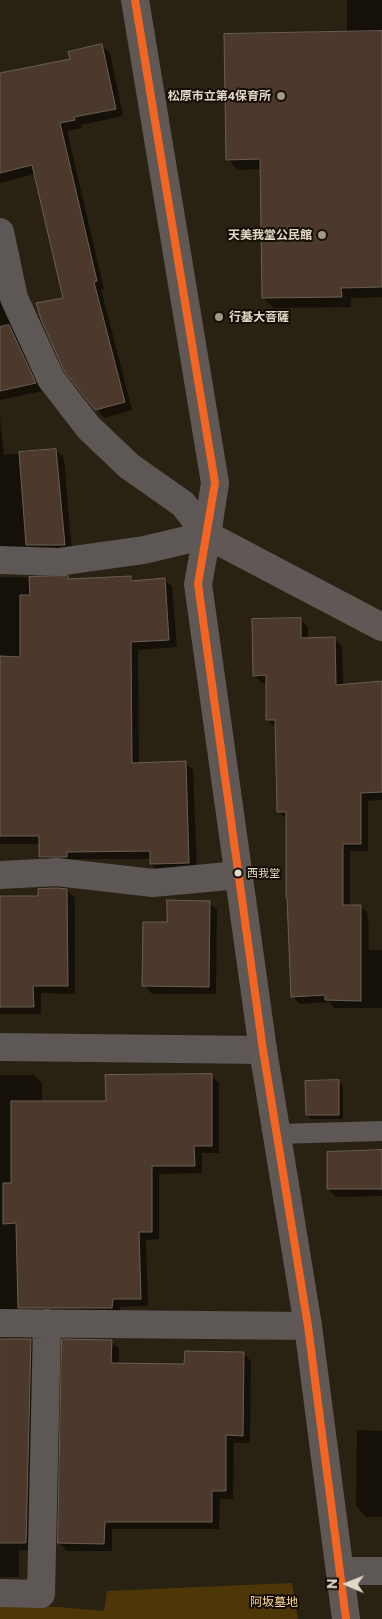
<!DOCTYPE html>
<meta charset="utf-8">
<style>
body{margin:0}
#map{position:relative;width:382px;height:1619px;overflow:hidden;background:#292112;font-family:Commissioner,sans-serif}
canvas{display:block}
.north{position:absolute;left:322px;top:1559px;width:50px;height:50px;-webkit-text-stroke:4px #150e05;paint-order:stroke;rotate:271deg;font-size:14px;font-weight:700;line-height:20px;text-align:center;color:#e1d8c8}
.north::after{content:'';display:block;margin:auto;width:18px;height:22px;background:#e1d8c8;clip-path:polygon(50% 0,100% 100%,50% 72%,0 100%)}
</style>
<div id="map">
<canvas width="382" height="1619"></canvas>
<div class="north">N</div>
</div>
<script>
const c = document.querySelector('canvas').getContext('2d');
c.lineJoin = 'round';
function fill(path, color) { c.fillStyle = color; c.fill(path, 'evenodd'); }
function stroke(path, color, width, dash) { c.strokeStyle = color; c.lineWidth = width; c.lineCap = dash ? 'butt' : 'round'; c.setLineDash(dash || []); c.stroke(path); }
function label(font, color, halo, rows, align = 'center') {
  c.font = font + ' Commissioner,"Noto Sans JP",sans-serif'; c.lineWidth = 4; c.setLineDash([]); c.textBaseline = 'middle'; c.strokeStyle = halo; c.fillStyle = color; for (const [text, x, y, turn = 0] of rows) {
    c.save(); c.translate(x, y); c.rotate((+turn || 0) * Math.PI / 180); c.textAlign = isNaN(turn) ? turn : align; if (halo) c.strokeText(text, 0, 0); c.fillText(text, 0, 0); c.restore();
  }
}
const green = new Path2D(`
 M292 1583 298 1619H0V1606L59 1607 104 1611 107 1591Z`);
const shadow = new Path2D(`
 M347 0H382V297L351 298V307L274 308 263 298 262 169 238 170 228 159 347 33Z
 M102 46 110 53 123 116 81 125 82 128 67 131 104 289H101L132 410 104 418 66 370 36 305 65 299 35 174 0 183V75L71 60Z
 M0 287 7 317 10 320 43 391 0 400Z
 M0 417 4 455 56 450 64 458 72 553 0 554Z
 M0 577 67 578 69 580 130 577 135 582 164 579 172 587 177 647 138 650 139 764 185 762 193 770 197 870 159 872 151 864V859H75V865H48L40 857V844H0Z
 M300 620 308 627V639H335L342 646 343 685 382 684V800L368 801V851H350V906H361L368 914 369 950H382V1008H334L329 1002 300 1004 292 996 287 819 278 812 275 727 268 720 267 683H262L254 675Z
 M67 890 75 898V994L41 993V1014H0V898L39 897Z
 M209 902 217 910 216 994H152L144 985Z
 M0 1075H34L42 1083V1102H108L211 1076 219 1083V1153H202V1173L159 1174V1239L146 1240 148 1306 120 1307V1316L0 1317Z
 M339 1081 343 1086V1119H312L307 1115Z
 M382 1151V1196L336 1197 328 1189Z
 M0 1340H30L38 1348 34 1550H19V1577H0Z
 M111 1341 119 1349V1364L186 1365 243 1353 251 1361 250 1443H234L233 1499H220L219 1529H112V1551H67L59 1543Z
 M357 1430 382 1431V1517H366L356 1506Z`);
const building = new Path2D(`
 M382 31V287L341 288 342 297 262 298 260 159 226 160 224 34Z
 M102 44 116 109 74 117 75 120 60 123 97 281 94 282 125 402 95 410 64 371 41 319 36 303 63 298 32 165 0 173V73L70 59 68 52Z
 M9 325 36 383 0 391V327Z
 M56 449 65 545H26L19 452Z
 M68 576V579L131 576V581L165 578 169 640 131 642 132 763 186 761 189 863 150 864V851L67 852V857H39V836H0V656L20 657V595H30L29 577Z
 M301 618V638L335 637 336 685 382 681V792L361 793V844H343V905H361V1001L325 1000V995L291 997 287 898H286V812H277L275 720H266V675L253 676 252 619Z
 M57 888 67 889 68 986H33L34 1007H0V896H38V889Z
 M167 900 210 901 209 987 142 986 143 922H167Z
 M212 1074V1146H194L195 1166H152V1232H139L141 1299H113L112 1308H18L16 1223 3 1224V1183H11V1101H106L105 1075Z
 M339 1080V1115H306L305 1081Z
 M382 1150V1189H327V1152Z
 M0 1339H31L26 1543H0Z
 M62 1339 112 1340 111 1363 184 1364 185 1351 244 1352 243 1436 226 1435V1491H212V1522H105L104 1544 58 1543Z`);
const lane = new Path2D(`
 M277 1134 382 1131`);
const street = new Path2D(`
 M0 232 14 298 51 379 89 428 129 466 183 504 207 535 144 550 58 562 0 560
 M0 875 57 872 153 883 239 875
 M0 1047 263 1050
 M0 1323 308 1326
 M340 1571H382
 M0 1593 41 1594 47 1323`);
const secondary = new Path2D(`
 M135 0 215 483 207 535 198 584 263 1050 308 1326 346 1619
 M207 535 382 627`);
const bus1 = new Path2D(`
 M135 0 215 483 198 584 263 1050 308 1326 346 1619`);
const markers = [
 [281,96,5,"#a19888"],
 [322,235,5,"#a19888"],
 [219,317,5,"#a19888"],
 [238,873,4.5,"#e1d8c8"]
];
const busNames = [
 ["西我堂",247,873]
];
const poiNames = [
 ["松原市立第4保育所",271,96],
 ["天美我堂公民館",312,235],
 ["行基大菩薩",229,317,"left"]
];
const parkNames = [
 ["阿坂墓地",274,1602]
];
fill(green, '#4d3707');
fill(shadow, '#0007');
fill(building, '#4c392c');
stroke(building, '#695f56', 1);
stroke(lane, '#5d5755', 20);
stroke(street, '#5d5755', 28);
stroke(secondary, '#5f5854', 28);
stroke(bus1, '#f26522', 8);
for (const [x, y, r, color] of markers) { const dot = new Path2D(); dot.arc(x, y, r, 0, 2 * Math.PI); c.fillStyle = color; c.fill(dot); stroke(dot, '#150e05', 2); }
label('11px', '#e1d8c8', '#150e05', busNames, 'left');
label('bold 12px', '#e1d8c8', '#150e05', poiNames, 'right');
label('12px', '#fed99c', '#150e05', parkNames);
</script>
